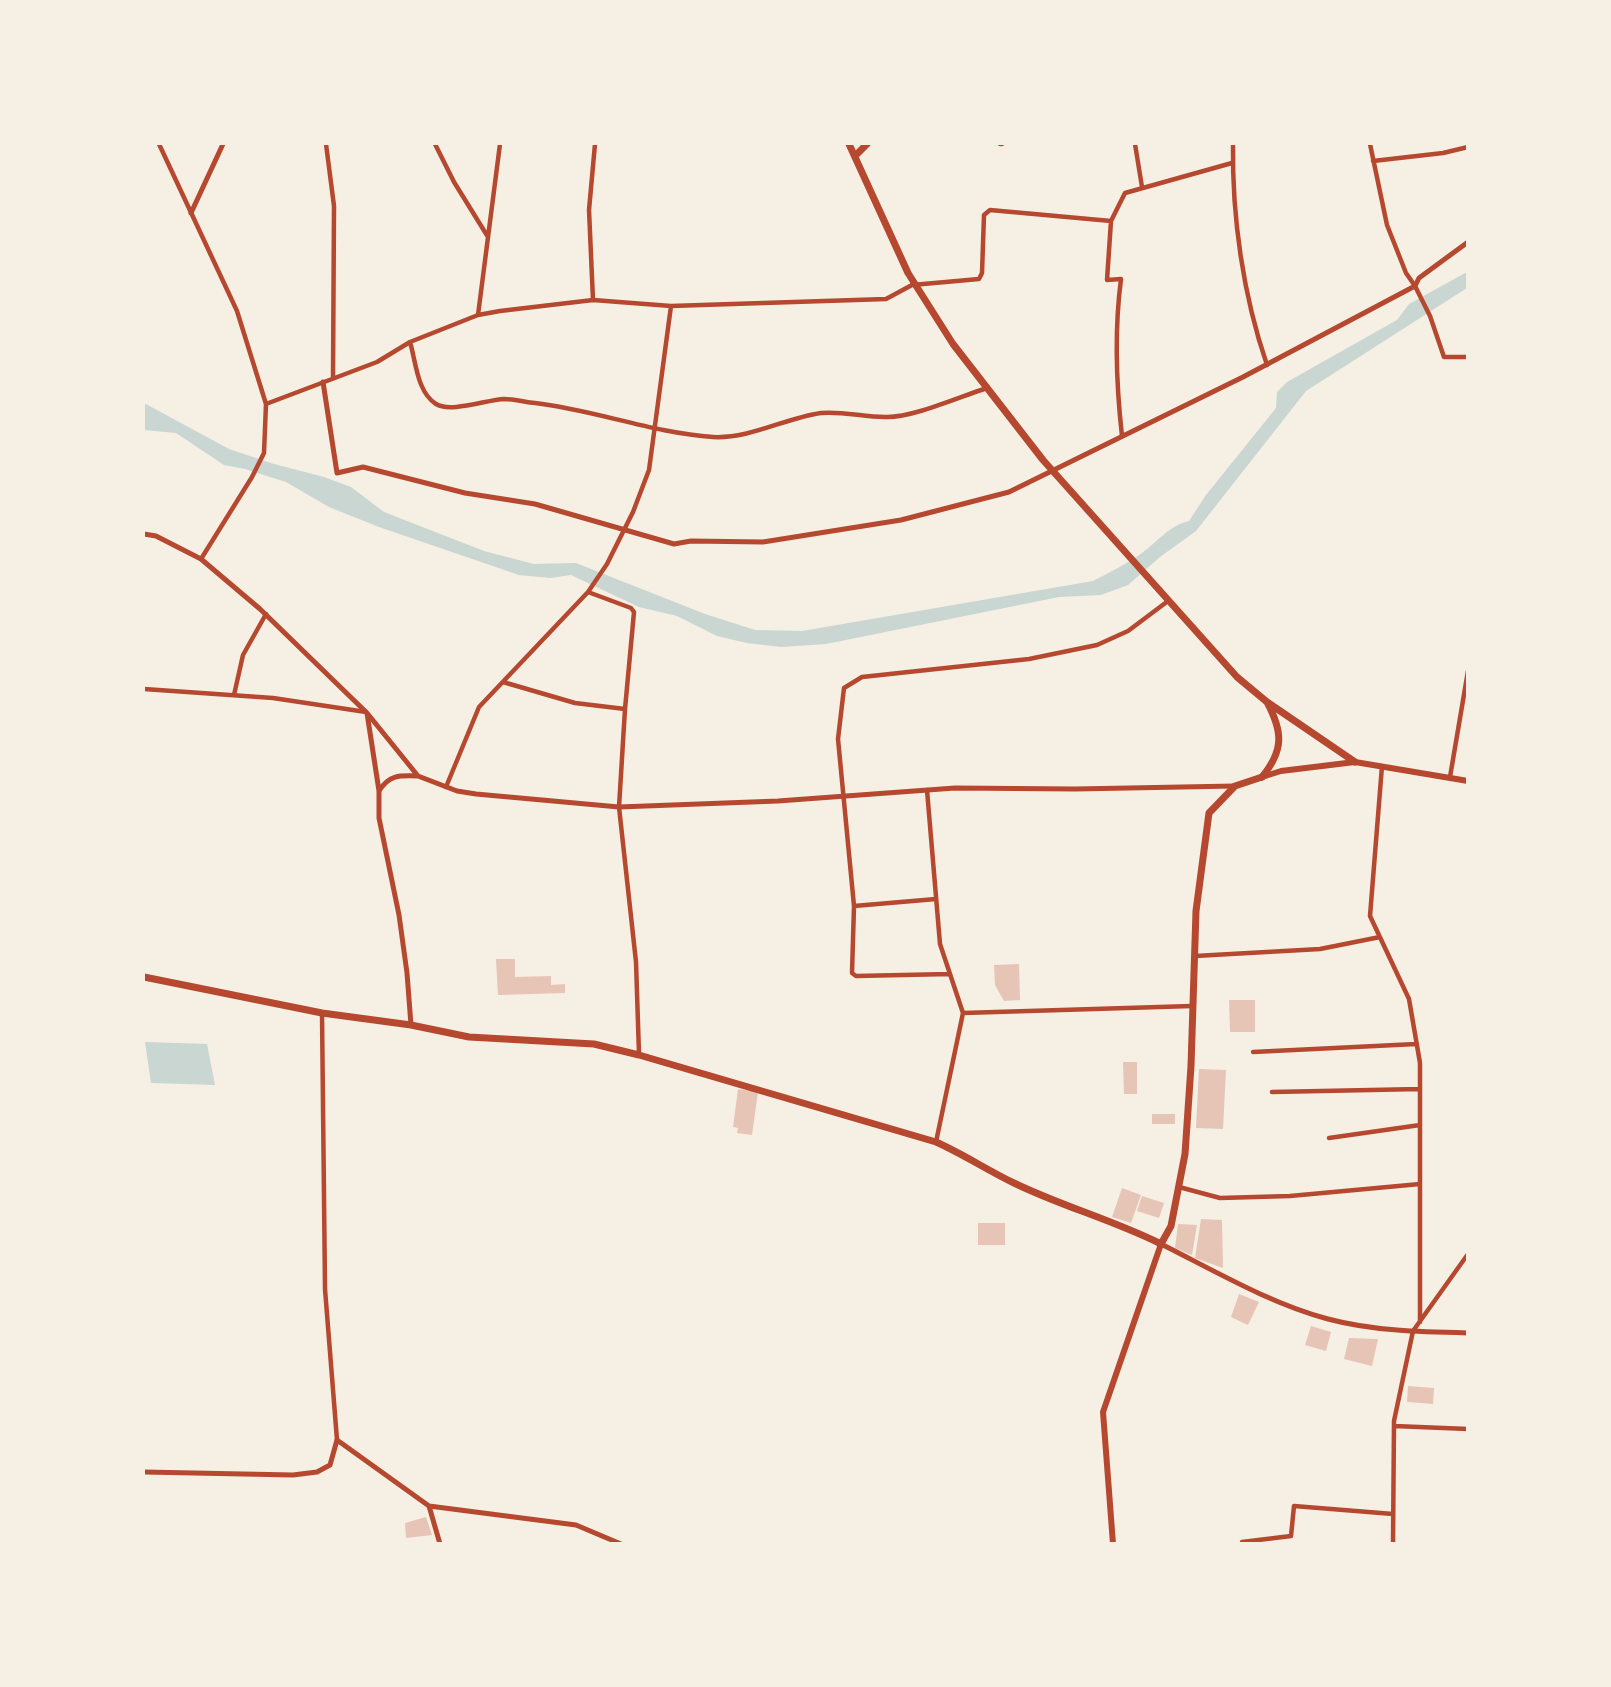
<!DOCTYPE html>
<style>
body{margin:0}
#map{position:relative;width:1611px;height:1687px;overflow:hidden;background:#f6efe4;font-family:"Roboto Condensed",sans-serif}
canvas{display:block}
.frame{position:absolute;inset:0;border:145px solid #f6efe4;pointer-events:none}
</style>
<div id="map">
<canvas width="1611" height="1687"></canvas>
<div class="frame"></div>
</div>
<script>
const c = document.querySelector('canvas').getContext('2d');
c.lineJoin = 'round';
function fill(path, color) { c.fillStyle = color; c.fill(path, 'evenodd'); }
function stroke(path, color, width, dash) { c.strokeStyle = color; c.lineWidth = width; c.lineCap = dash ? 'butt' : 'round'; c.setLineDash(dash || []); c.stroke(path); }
const water = new Path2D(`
 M1467 272V288L1306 391 1196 531 1160 557 1128 585 1101 595 1059 597 826 644 781 647 747 643 717 636 677 616 639 607 571 575 550 578 519 575 379 527 329 507 286 482 245 469 224 465 176 433 144 430V403L229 449 274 464 324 477 351 487 384 512 484 551 534 564 576 563 705 614 755 630 802 631 1093 581C1110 572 1127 564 1142 553 1157 542 1170 525 1189 521L1206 495 1276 408 1277 392 1287 382 1397 320 1409 304Z
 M145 1042 207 1044 215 1085 151 1083Z`);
const building = new Path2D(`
 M496 959H515V977L551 976V985L565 984V993L498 995Z
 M1019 964 1020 1000 1004 1001 995 985 994 965Z
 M1229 1000H1255V1032H1230Z
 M1123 1062H1137V1094H1124Z
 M1199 1069 1226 1070 1223 1129 1196 1128Z
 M738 1089 758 1092 752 1135 737 1133 738 1128 733 1127Z
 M1152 1114H1175V1124H1152Z
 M1122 1188 1141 1195 1131 1223 1112 1217Z
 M1142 1196 1164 1203 1159 1218 1137 1211Z
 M1201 1219 1222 1220 1223 1268 1195 1258Z
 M978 1223H1005V1245H978Z
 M1178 1224 1197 1225 1192 1255 1175 1248Z
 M1239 1294 1259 1302 1248 1325 1231 1317Z
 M1311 1326 1331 1332 1326 1351 1305 1345Z
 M1349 1338 1378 1339 1372 1366 1344 1359Z
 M1408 1386 1434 1388 1433 1404 1407 1402Z
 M426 1517 432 1535 406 1538 405 1523Z`);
const minor = new Path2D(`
 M159 144 237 311 266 404 264 453 252 477 201 559
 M326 144 334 206 333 378
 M435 144 454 182 488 237
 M1000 144H1002
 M1135 144 1142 187
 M1233 144C1232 217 1243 295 1267 365
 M1370 144 1387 225 1406 273 1415 286 1430 316 1444 357H1468
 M1373 161 1443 153 1468 147
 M1111 221 1107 280 1121 279C1114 332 1116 383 1122 436
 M593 300 589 210 595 144
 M478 315 500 144
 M410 342C416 362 417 392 436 404 450 413 486 400 504 399 514 399 525 402 535 403 595 410 653 433 713 437 750 439 785 418 821 413 843 411 863 417 885 417 912 418 959 397 987 388
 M266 404 377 362 410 342 478 315 500 311 593 300 671 306 886 299 912 285 979 279 982 273 984 215 990 210 1111 221 1125 193 1232 163
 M588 592 631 608 634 612 625 709
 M503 682 575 703 625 709 619 807 636 962 639 1054
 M144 689 273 698 366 712
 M234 695 243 655 266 614
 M1382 766 1370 916 1409 999 1420 1063V1322
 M1450 777 1468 671
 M446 787 479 707 588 592 607 564 633 512 649 470 671 306
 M927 790 940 944 963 1013 936 1142
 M854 906 936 899
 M1195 956 1320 949 1380 937
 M950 974 856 976 852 973 854 906 838 739 844 688 862 677 1029 659 1097 645 1128 631 1168 601
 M322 1013 325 1289 337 1440
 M963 1013 1192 1006
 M1253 1052 1416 1044
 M1272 1092 1420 1089
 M1329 1138 1420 1125
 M1179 1187 1220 1198 1290 1196 1420 1184
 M1394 1426 1468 1429
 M1242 1542 1291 1536 1294 1506 1393 1514
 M1393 1544 1394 1421 1413 1331 1468 1254`);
const tertiary = new Path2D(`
 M191 213 223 144
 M323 382 337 473 363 467 465 493 535 504 674 544 691 541 763 542 901 520 1009 492 1243 377 1415 286 1419 278 1468 242
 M144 534 156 536 201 559 260 609 367 713 379 791V818L399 915 407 973 411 1025
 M367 713 418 776 457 791 476 794 619 807 778 801 955 788 1075 789 1235 786
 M379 791C389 775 399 775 418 776
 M1161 1244C1215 1271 1269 1303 1328 1319 1373 1331 1421 1332 1468 1333
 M144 1472 293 1475 317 1472 330 1465 337 1440 429 1506 576 1525 621 1544
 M429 1506 440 1544`);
const secondary = new Path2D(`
 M1262 777 1281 771 1355 762 1468 781
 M1113 1544 1103 1412 1161 1244`);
const primary = new Path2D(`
 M849 144 908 273 953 344 1043 460 1237 677 1267 702 1355 762
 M856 155 867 144
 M1262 777C1284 750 1283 732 1267 702`);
const trunk = new Path2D(`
 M144 977 322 1013 411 1025 469 1037 594 1044 639 1055 936 1142C963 1154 987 1170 1014 1183 1061 1206 1113 1220 1161 1244L1171 1226 1185 1154 1191 1066 1196 911 1209 813 1235 786 1262 777`);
fill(water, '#c9d6d2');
fill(building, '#e6c5b7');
stroke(minor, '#b5482f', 4.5);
stroke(tertiary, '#b5482f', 5);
stroke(secondary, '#b5482f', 6);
stroke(primary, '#b5482f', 7);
stroke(trunk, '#b5482f', 7);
</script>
